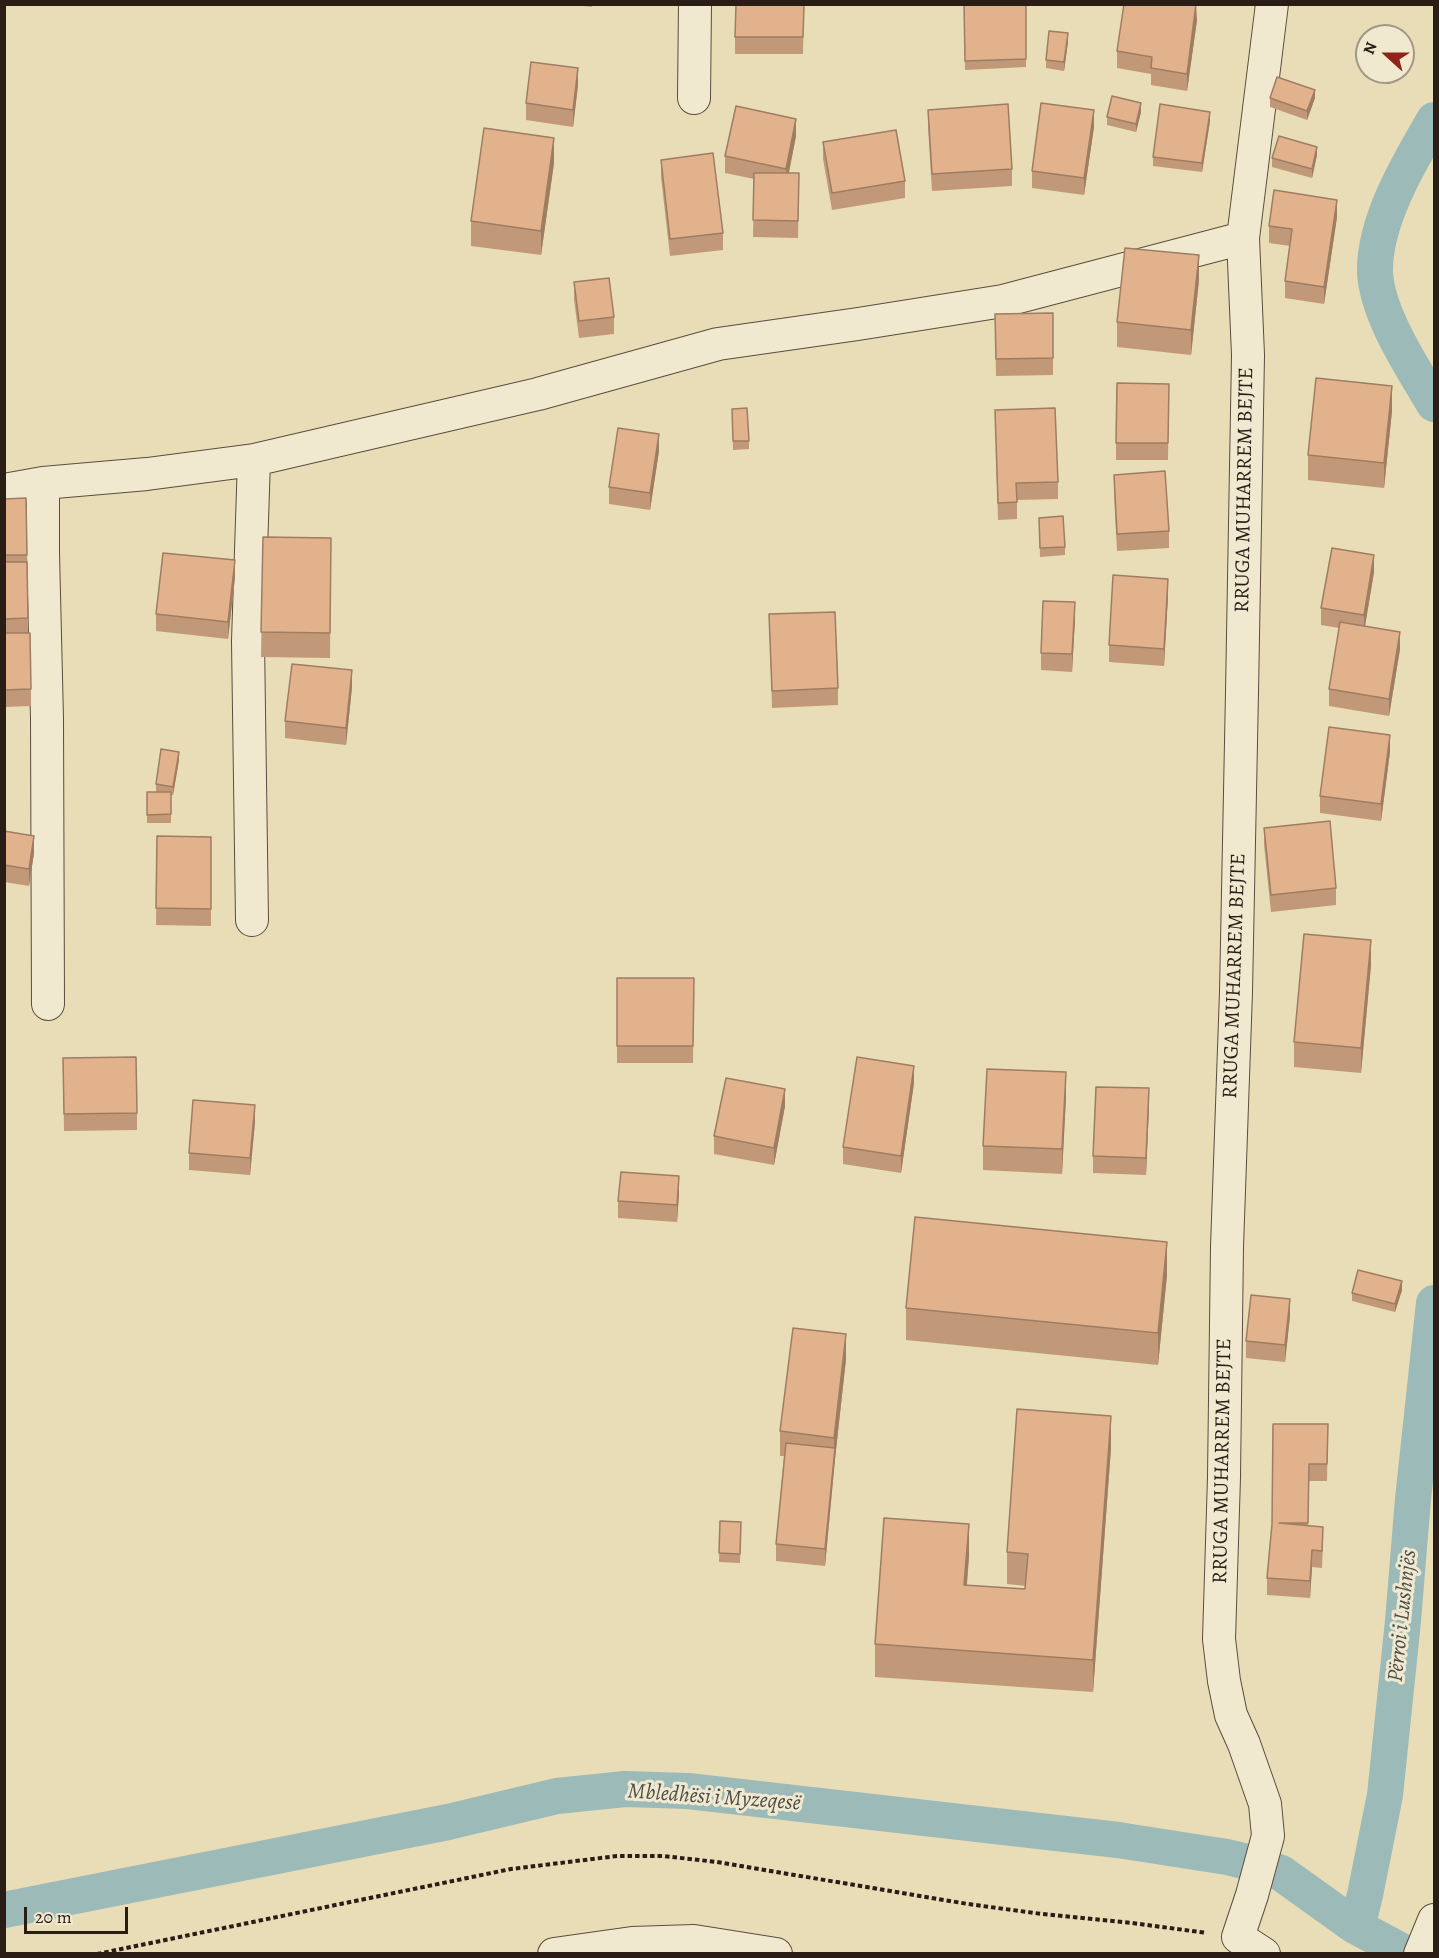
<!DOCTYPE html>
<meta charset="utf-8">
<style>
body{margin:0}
#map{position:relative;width:1439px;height:1958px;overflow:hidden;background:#e8ddb6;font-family:Alegreya,serif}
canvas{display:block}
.frame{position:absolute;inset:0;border:6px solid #2a1d16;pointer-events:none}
.north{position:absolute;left:1355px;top:24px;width:60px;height:60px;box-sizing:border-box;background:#f0e9d0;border:2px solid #a19786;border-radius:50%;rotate:291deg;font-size:16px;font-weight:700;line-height:24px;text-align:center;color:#2a1d16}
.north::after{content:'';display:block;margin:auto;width:21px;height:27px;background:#8f2418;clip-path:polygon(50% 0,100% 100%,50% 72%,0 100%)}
.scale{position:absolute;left:24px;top:1907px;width:104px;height:27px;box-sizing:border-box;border:3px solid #2a1d16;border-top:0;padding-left:8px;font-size:18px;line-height:21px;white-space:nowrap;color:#2a1d16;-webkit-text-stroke:4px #f0e9d0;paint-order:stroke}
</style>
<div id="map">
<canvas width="1439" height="1958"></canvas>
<div class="frame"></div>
<div class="north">N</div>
<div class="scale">20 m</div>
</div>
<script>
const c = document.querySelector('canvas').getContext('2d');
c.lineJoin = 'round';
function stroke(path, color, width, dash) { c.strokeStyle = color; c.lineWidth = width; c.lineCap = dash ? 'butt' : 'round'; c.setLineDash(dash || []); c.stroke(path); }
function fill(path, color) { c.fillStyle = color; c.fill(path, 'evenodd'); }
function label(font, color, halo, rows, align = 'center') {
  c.font = font + ' Alegreya,serif'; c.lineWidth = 6; c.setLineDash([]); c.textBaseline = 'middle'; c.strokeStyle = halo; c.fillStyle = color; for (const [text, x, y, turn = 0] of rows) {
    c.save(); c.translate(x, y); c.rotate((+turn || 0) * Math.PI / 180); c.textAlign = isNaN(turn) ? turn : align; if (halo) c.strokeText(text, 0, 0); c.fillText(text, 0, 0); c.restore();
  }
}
const canal = new Path2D(`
 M1434 120C1409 163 1374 221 1375 272 1377 315 1413 368 1434 404
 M4 1910 448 1822 557 1796 625 1789 688 1791 1118 1840 1227 1857 1256 1864 1281 1873 1355 1926 1407 1954
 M1355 1926 1360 1915 1365 1895 1385 1795 1403 1621 1413 1499 1434 1303`);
const path = new Path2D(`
 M97 1954 511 1869 617 1856H663L717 1862 968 1904 1042 1914 1132 1923 1207 1933`);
const minor = new Path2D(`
 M694 98 695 4
 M43 483V553L47 719 48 1004
 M4 490 43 483 147 474 254 460 538 394 718 344 858 324 1003 301 1243 238
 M252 920 248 641 254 460
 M554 1954 632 1943 694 1941 776 1954
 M1264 1954 1238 1937 1252 1895 1268 1836 1265 1804 1244 1744 1231 1715 1224 1681 1219 1639 1224 1477 1227 1247 1236 992 1242 692 1248 355 1243 238 1272 4
 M1420 1954 1434 1920`);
const wall = new Path2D(`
 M565 4H592V7Z
 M804 4 803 54H735V37Z
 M964 4H1026V67L965 70Z
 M1197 20 1187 91 1151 85V74L1117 68V51Z
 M1068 42 1064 71 1046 68V60Z
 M578 85 573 127 526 120V103Z
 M1270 98H1315L1307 120 1270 107Z
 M928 110 1012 169V186L932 191 928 127Z
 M1141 112 1136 132 1107 125V117Z
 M1210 121 1202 172 1153 166V157Z
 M1094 127 1084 195 1032 188V171Z
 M796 136 789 173H799L798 238 753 237 754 179 725 173V156Z
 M823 142 905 181V198L832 210 823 159Z
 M1317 155 1312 178 1272 167V158Z
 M661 160 723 233V250L670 256 661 177Z
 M554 163 541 255 471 246V221Z
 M1337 217 1324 304 1285 298V281L1290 246 1269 243V226Z
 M1199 280 1191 355 1117 347V322Z
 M574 282 614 317V334L579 338 574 299Z
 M1053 313V375L996 376 995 314Z
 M1169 384 1168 460H1116V443Z
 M732 409 749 441V449L733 450Z
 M995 410 1058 482V499L1017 500V519L998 520Z
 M1392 411 1384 488 1308 480V455Z
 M659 451 650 510 609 504V487Z
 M1114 475 1169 531V548L1117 551 1114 492Z
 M4 499 27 555 28 633H30L31 706 4 707Z
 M1039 518 1065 547V555L1040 557Z
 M263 537 331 538 330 658 261 657Z
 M1374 572 1365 626 1400 649 1389 716 1329 706V689L1339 628 1321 625V608Z
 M235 577 228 639 156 631V614Z
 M1168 596 1164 666 1109 662V645Z
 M769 614 838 688V705L772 708Z
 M1075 619 1072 672 1041 670V653Z
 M352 687 346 745 285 738V721Z
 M1390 752 1381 821 1320 813V796Z
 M179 760 173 795H171V823H147V792H156V784Z
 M1434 819V844H1433V827Z
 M1264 828 1336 888V905L1271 912 1264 845Z
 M4 831 34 853 29 886 4 882Z
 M157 836 211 837V926L156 925Z
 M1371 965 1361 1073 1294 1067V1042Z
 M617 978H694L693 1063H617Z
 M63 1058 137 1113V1130L64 1131Z
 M914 1083 901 1173 843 1164V1147Z
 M1066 1097 1062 1174 983 1170V1146Z
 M1149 1105 1146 1175 1093 1173V1156Z
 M785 1106 774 1165 714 1154V1136Z
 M255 1122 250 1175 189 1170V1153Z
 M679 1193 677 1222 618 1218V1201Z
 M1167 1275 1158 1365 906 1340V1308Z
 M1402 1290 1395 1312 1352 1301V1293Z
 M1290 1316 1285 1362 1246 1358V1341Z
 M846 1359 835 1459 825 1566 776 1561V1544L784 1456H780V1431Z
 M1328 1424 1327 1481H1309L1308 1526 1323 1544 1322 1568 1312 1567 1310 1598 1267 1595V1578L1272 1524Z
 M1111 1448 1093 1692 875 1677V1644L969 1556 967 1585 1025 1589 1026 1586 1007 1584V1552Z
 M720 1521 741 1522 740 1563 719 1562Z`);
const shadedWall = new Path2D(`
 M1196 4 1197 20 1187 91V74Z
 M1068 33V42L1064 71V62Z
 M578 68V85L573 127V110Z
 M1315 90V98L1307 120V111Z
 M1141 103V112L1136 132V124Z
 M1094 110V127L1084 195V178Z
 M1210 112V121L1202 172V163Z
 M796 119V136L786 186V169Z
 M554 138V163L541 255V231Z
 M1317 147V155L1312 178V169Z
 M1337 200V217L1324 304V287Z
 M1199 255V280L1191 355V330Z
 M1392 386V411L1384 488V463Z
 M659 434V451L650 510V493Z
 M1374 555V572L1364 632V615Z
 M235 560V577L228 639V622Z
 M1168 579V596L1164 666V649Z
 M1075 602V619L1072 672V654Z
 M1400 632V649L1389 716V699Z
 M352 670V687L346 745V728Z
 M1390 735V752L1381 821V804Z
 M179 752V760L173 795V787Z
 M34 836V853L29 886V869Z
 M1371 940V965L1361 1073V1048Z
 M914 1066V1083L901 1173V1156Z
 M1066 1072V1097L1062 1174V1149Z
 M1149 1088V1105L1146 1175V1158Z
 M785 1089V1106L774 1165V1148Z
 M255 1105V1122L250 1175V1158Z
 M679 1176V1193L677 1222V1205Z
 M1167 1242V1275L1158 1365V1333Z
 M1402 1281V1290L1395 1312V1304Z
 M1290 1299V1316L1285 1362V1345Z
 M846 1334V1359L835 1459 825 1566V1549L834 1453V1438Z
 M1111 1416V1448L1093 1692V1660Z
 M969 1524V1556L964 1617V1585Z
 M1312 1550V1567L1310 1598V1581Z`);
const building = new Path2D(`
 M736 4H804L803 37H735Z
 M964 4H1026V59L965 61Z
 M1124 4H1196L1187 74 1151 68 1152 57 1117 51Z
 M1049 31 1068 33 1064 62 1046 60Z
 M531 62 578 68 573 110 526 103Z
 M1277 77 1315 90 1307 111 1270 98Z
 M1112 96 1141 103 1136 124 1107 117Z
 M1041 103 1094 110 1084 178 1032 171Z
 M1008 104 1012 169 932 174 928 110Z
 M1160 104 1210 112 1202 163 1153 157Z
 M736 106 796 119 786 169 725 156Z
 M484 128 554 138 541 231 471 221Z
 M896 130 905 181 832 193 823 142Z
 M1279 136 1317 147 1312 169 1272 158Z
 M713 153 723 233 670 239 661 160Z
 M754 173H799L798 221 753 220Z
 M1274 190 1337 200 1324 287 1285 281 1292 229 1269 226Z
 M1125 248 1199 255 1191 330 1117 322Z
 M609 278 614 317 579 321 574 282Z
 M1053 313V358L996 359 995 314Z
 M1316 378 1392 386 1384 463 1308 455Z
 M1117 383 1169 384 1168 443H1116Z
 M747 408 749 441H733L732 409Z
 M1055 408 1058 482 1016 483 1017 502 998 503 995 410Z
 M618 428 659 434 650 493 609 487Z
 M1165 471 1169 531 1117 534 1114 475Z
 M26 498 27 555H4V499Z
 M1063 516 1065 547 1040 548 1039 518Z
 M263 537 331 538 330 633 261 632Z
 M1332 548 1374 555 1364 615 1321 608Z
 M163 553 235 560 228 622 156 614Z
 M4 562H27L28 618 4 619Z
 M1113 575 1168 579 1164 649 1109 645Z
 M1043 601 1075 602 1072 654 1041 653Z
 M835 612 838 688 772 691 769 614Z
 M1340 622 1400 632 1389 699 1329 689Z
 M4 633H30L31 689 4 690Z
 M292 664 352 670 346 728 285 721Z
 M1329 727 1390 735 1381 804 1320 796Z
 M161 749 179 752 173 787 156 784Z
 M147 792H171V814L147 815Z
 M1330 821 1336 888 1271 895 1264 828Z
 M4 831 34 836 29 869 4 865Z
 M157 836 211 837V909L156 908Z
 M1304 934 1371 940 1361 1048 1294 1042Z
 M617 978H694L693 1046H617Z
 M136 1057 137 1113 64 1114 63 1058Z
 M857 1057 914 1066 901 1156 843 1147Z
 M987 1069 1066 1072 1062 1149 983 1146Z
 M726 1078 785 1089 774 1148 714 1136Z
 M1096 1087 1149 1088 1146 1158 1093 1156Z
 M193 1100 255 1105 250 1158 189 1153Z
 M621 1172 679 1176 677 1205 618 1201Z
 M915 1217 1167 1242 1158 1333 906 1308Z
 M1358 1270 1402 1281 1395 1304 1352 1293Z
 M1251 1295 1290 1299 1285 1345 1246 1341Z
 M793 1328 846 1334 834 1438 780 1431Z
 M1017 1409 1111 1416 1093 1660 875 1644 884 1518 969 1524 964 1585 1025 1589 1028 1554 1007 1552Z
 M1273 1424H1328L1327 1464H1309L1308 1523H1279L1323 1527 1322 1551 1312 1550 1310 1581 1267 1578 1272 1524Z
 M786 1443 835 1448 825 1549 776 1544Z
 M720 1521 741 1522 740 1554 719 1553Z`);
const streetNames = [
 ["RRUGA MUHARREM BEJTE",1245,490,-89],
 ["RRUGA MUHARREM BEJTE",1235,976,-88],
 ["RRUGA MUHARREM BEJTE",1223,1461,-89]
];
const waterNames = [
 ["Përroi i Lushnjës",1403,1616,-84],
 ["Mbledhësi i Myzeqesë",714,1798,4]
];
stroke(canal, '#9bbab8', 36);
stroke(minor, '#5a4d3e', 34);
stroke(path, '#2a1d16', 4, [4.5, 3]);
stroke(minor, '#f0e9d0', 32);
fill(wall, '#c29978');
fill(shadedWall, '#9e7d62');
fill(building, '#e1b28c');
stroke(building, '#9e7d62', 1.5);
label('21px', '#2a1d16', '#f0e9d0', streetNames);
label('italic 22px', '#4c4c47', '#f0e9d0', waterNames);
</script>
